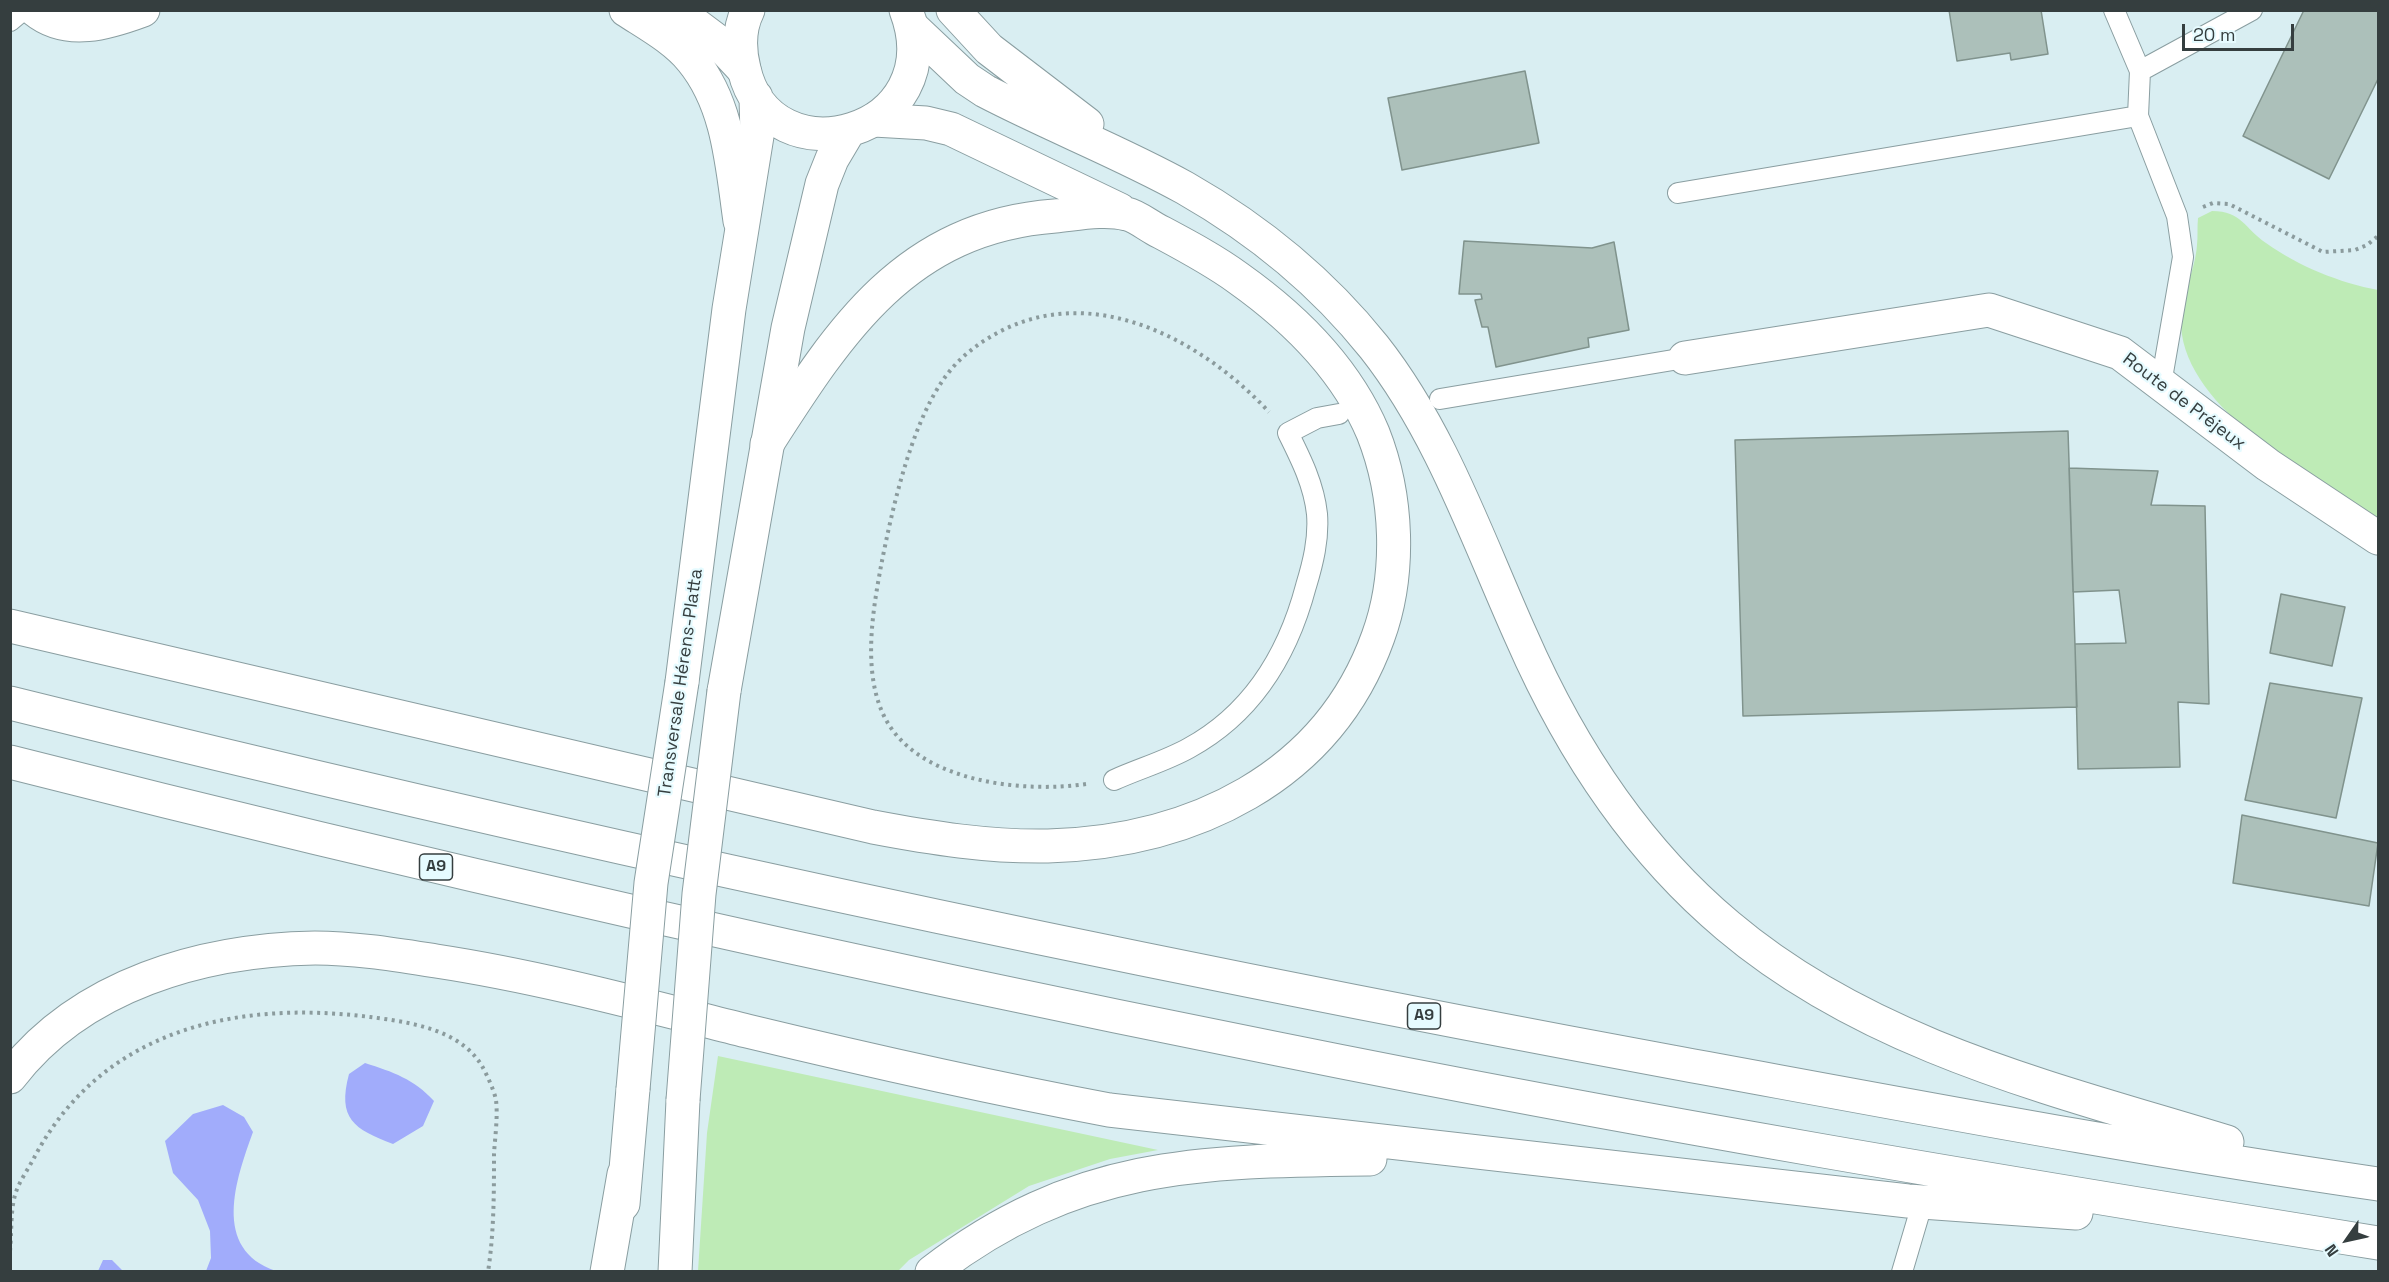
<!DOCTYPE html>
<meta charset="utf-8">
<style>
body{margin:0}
#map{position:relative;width:2389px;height:1282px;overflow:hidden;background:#d9eef2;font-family:"Space Grotesk",sans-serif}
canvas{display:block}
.frame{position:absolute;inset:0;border:12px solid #353e3f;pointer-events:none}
.north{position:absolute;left:2317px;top:1210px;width:60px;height:60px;-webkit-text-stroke:4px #e6fbff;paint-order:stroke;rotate:236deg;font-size:16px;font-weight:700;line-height:24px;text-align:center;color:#353e3f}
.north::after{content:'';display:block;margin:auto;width:21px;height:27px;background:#353e3f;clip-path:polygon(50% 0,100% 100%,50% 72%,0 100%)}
.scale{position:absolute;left:2182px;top:24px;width:112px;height:27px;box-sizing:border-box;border:3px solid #353e3f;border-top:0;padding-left:8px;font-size:18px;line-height:21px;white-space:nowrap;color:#353e3f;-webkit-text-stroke:4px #e6fbff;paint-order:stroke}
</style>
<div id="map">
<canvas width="2389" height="1282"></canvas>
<div class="frame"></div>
<div class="north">N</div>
<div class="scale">20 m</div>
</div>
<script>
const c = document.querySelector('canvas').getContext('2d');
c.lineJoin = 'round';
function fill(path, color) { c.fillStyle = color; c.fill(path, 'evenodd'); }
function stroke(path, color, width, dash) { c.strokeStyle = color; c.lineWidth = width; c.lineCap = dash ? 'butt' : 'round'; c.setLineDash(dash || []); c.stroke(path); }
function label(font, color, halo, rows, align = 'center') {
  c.font = font + ' "Space Grotesk",sans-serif'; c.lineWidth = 4.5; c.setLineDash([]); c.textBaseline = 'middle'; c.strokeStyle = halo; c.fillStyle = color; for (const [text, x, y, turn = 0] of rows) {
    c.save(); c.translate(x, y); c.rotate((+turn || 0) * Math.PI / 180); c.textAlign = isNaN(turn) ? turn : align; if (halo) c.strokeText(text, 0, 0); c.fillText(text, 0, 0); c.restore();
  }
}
const green = new Path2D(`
 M2212 211C2242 211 2244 228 2266 243 2298 266 2340 283 2378 290V518C2314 478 2186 411 2181 326 2179 298 2195 273 2197 245 2198 236 2197 227 2198 218Z
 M718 1056 1158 1150 1110 1159 1029 1186 909 1260 898 1271H698L707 1133Z`);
const water = new Path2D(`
 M365 1063C393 1072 414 1079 434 1101L423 1126 393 1144C354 1129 337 1119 349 1074Z
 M223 1105 244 1117 253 1132C236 1179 211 1249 276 1271H206L211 1258 210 1231 198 1200 173 1173 165 1141 193 1114Z
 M103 1260H112L123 1271H98Z`);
const building = new Path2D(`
 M1949 10H2041L2048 54 2011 60 2010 53 1957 61Z
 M2304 10 2378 11V79L2329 179 2243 136Z
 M1525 71 1539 143 1402 170 1388 98Z
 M1464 241 1592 248 1614 242 1629 330 1588 338 1589 347 1496 367 1488 327H1482L1475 300 1482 299 1481 294H1459Z
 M2068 431 2077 707 1743 716 1735 440Z
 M2069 468 2158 471 2151 505 2205 506 2209 704 2178 702 2180 767 2078 769 2075 644 2126 643 2119 590 2073 592Z
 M2281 594 2345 607 2332 666 2270 653Z
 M2270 683 2362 698 2336 818 2245 800Z
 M2242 815 2378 843 2369 906 2233 883Z`);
const path = new Path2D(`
 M2203 207 2213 203 2229 204 2323 252 2355 250 2367 245 2378 236
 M1086 784C1025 793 926 783 889 725 861 680 872 615 881 566 892 510 910 428 943 380 958 358 980 341 1005 329 1099 284 1204 342 1269 412
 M10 1251C12 1233 10 1209 16 1192 20 1180 29 1168 35 1156 103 1029 236 1000 370 1017 409 1022 460 1029 482 1066 487 1075 494 1090 496 1100 498 1117 495 1137 494 1154 494 1193 494 1233 488 1272`);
const service = new Path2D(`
 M2114 10 2140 71 2138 116
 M10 21 23 10
 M2140 71 2252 10
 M1678 193 2138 116 2177 216 2183 257 2161 384
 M1440 399 1685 358
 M1114 780C1138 769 1166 761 1189 748 1253 713 1288 654 1306 586 1313 563 1319 539 1317 514 1314 485 1301 459 1288 433L1317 418 1339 414
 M1902 1272 1923 1201`);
const minor = new Path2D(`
 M1685 358 1989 310 2120 353 2268 465 2378 538`);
const tertiary = new Path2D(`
 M35 10C67 36 108 23 143 10
 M626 10C649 25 675 39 692 60 729 105 732 166 740 221
 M676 10 716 40 744 70`);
const secondary = new Path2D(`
 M748 10C739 28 739 49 744 69 770 184 953 134 906 10
 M682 682 729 309 757 136 756 97
 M724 691 788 328 822 184 832 159 848 132
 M623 1204 633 1089
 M675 1272 683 1100`);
const motorway = new Path2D(`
 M953 10 989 49 1087 124
 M912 27 967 79 985 91C1050 125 1120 152 1185 188 1257 229 1322 282 1374 347 1441 432 1477 538 1521 636 1569 746 1635 848 1728 926 1870 1046 2054 1089 2227 1142
 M874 120 926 123 951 129 1120 210
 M10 626 873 827C931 838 989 847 1048 846 1191 842 1327 779 1378 637 1401 574 1398 496 1373 433 1346 369 1293 317 1238 278 1212 259 1183 244 1155 229 1146 224 1136 216 1127 214 1105 208 1076 214 1055 216 906 227 840 330 767 444
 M10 703C561 840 1115 959 1672 1062 1907 1105 2142 1150 2378 1184
 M10 762C430 869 853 964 1278 1049 1643 1123 2011 1184 2378 1243
 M10 1077C81 984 203 950 315 948 355 948 397 955 436 961 541 977 644 1005 747 1031 867 1060 987 1087 1109 1110L1908 1201 2076 1213
 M607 1272 624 1174
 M932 1272C1075 1162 1199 1161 1370 1159`);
const secondaryBridge = new Path2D(`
 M633 1089 651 883 682 682
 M683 1100 699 894 724 691`);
const shields = [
 [436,867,33],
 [1424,1016,33]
];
const shieldNames = [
 ["A9",436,867],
 ["A9",1424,1016]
];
const streetNames = [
 ["Route de Préjeux",2184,402,37],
 ["Transversale Hérens-Platta",681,683,-82]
];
fill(green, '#beebb6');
fill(water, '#a1acfb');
fill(building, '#acc0ba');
stroke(building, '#80938d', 1.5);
stroke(service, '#8a9ea1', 22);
stroke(minor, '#8a9ea1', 35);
stroke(tertiary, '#8a9ea1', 35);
stroke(secondary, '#8a9ea1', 35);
stroke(motorway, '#8a9ea1', 35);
stroke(path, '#8b9b9d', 4, [3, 4.5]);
stroke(service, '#fff', 20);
stroke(minor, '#fff', 33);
stroke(tertiary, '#fff', 33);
stroke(secondary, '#fff', 33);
stroke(motorway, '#fff', 33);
stroke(secondaryBridge, '#8a9ea1', 35, []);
stroke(secondaryBridge, '#fff', 33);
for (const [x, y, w] of shields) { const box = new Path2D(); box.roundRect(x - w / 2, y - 13, w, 26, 4.5); c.fillStyle = '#e6fbff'; c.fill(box); stroke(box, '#353e3f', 1.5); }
label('bold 16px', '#353e3f', null, shieldNames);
label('18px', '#353e3f', '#e6fbff', streetNames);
</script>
